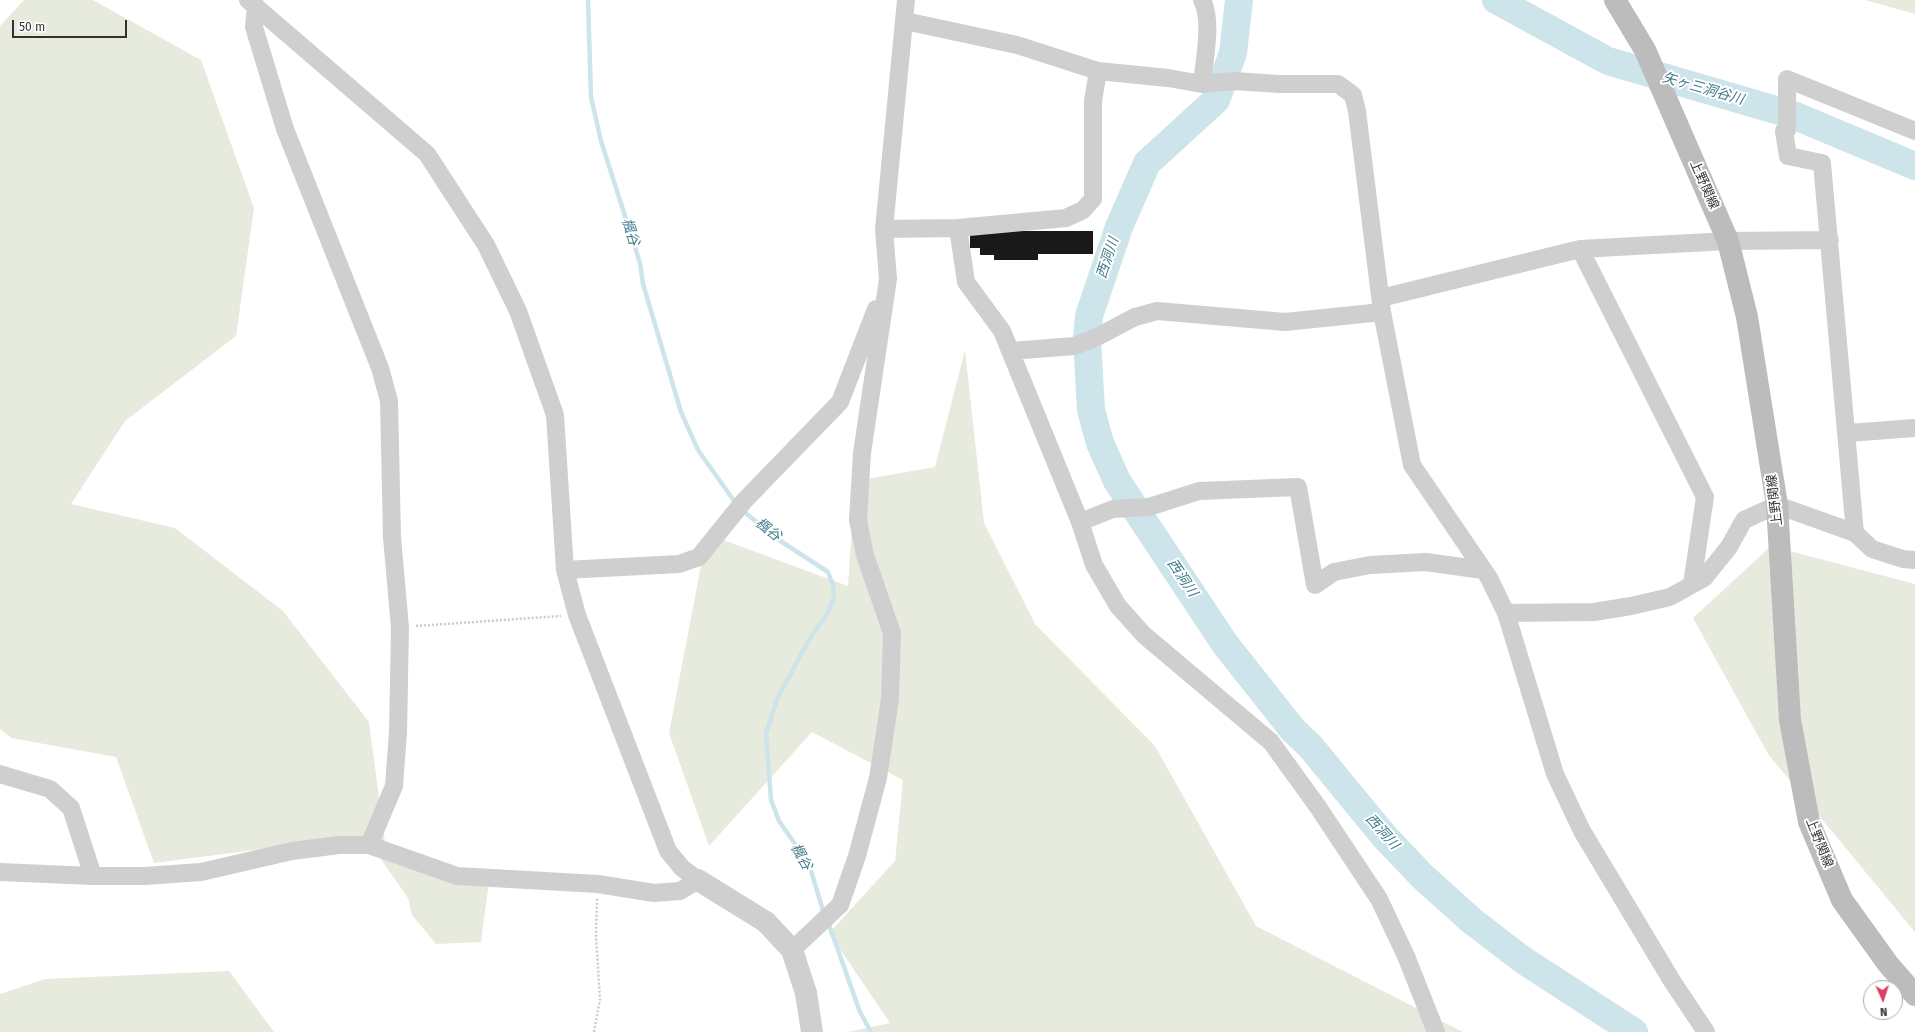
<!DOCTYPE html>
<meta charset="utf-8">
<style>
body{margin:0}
#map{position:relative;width:1915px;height:1032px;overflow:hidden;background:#fff;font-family:"Fira Sans",sans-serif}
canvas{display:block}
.north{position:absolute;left:1863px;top:980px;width:40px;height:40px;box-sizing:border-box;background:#fff;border:1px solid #adadad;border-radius:50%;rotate:177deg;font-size:11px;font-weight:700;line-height:16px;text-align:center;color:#323232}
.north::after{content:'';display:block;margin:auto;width:14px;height:18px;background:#df3e67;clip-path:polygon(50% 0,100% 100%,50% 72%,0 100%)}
.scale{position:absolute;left:12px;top:20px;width:115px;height:18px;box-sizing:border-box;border:2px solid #323232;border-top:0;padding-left:5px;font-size:12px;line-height:14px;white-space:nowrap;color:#323232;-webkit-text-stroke:3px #fff;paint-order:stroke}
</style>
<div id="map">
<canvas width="1915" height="1032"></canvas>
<div class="north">N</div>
<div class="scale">50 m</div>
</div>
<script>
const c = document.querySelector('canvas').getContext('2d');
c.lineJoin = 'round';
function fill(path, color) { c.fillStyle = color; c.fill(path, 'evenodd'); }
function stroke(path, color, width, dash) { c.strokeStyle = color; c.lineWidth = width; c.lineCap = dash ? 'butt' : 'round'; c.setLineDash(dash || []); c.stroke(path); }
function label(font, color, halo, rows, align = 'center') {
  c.font = font + ' "Fira Sans","Noto Sans JP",sans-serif'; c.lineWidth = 4; c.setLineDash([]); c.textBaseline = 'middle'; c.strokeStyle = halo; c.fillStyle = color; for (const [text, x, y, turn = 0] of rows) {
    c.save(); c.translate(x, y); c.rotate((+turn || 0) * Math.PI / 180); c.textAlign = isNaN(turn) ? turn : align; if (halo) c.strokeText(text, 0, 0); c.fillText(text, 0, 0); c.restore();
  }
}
const green = new Path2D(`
 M24 0H93L201 60 254 208 236 336 125 421 71 504 175 528 283 611 369 722 386 850 339 839 154 863 116 757 11 738 0 729V26Z
 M1865 0H1915V14Z
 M965 350 984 523 1035 624 1155 746 1256 926 1463 1032H848L890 1023 829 933 895 861 903 780 812 732 709 846 669 733 707 534 848 586 855 481 935 467Z
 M1771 546 1915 584V932L1768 754 1693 618Z
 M375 851 490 874 481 942 436 944 412 915 408 898Z
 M229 971 274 1032H0V994L45 979Z`);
const stream = new Path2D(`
 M588 0 591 97 601 141 640 263 643 284 681 412 698 450 737 505
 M742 510 776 538 828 572 833 585 834 598 827 614 810 638 777 699 766 734 771 800 779 821 809 864 824 914
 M828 922 860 1012 871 1032`);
const river = new Path2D(`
 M1239 0 1233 53 1216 100 1147 163 1119 227 1089 316 1087 339 1091 410 1100 443 1117 481 1225 644 1293 730 1310 746 1384 836 1422 876 1472 921 1523 960 1634 1032
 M1496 0 1608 61 1793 115 1915 166`);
const building = new Path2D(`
 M970 231H1093V254H1038V260H994V255H980V248H970Z`);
const path = new Path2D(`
 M416 626 561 616
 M594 1032 600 999 596 937 597 899`);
const minor = new Path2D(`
 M256 6 254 27 285 129 380 368 389 401 392 537 400 628 398 732 394 786 369 845
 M905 21 1017 45 1098 71 1168 78 1202 84 1234 81 1279 84H1338L1353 95 1357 111 1382 312 1412 465 1489 578 1506 613 1555 774 1582 831 1672 981 1706 1032
 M1202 84C1204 61 1213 21 1202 0
 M958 228 966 282 1002 331 1080 522 1094 565 1118 606 1144 635 1271 742 1318 807 1379 899 1406 956 1436 1032
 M884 229 958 228 1066 218 1083 210 1093 199V101L1098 71
 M1580 249 1705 497 1692 584
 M1381 298 1580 249 1728 241 1830 240
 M1010 351 1074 346 1095 338 1135 317 1157 311 1285 322 1382 312
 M1848 433 1915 428
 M1080 522 1113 509 1149 507 1199 491 1298 487 1315 585 1334 572 1370 565 1426 562 1483 570
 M1855 533 1822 163 1788 156 1784 131 1787 130V79L1915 131
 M565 570 679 564 699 557 744 501 840 402 876 309
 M1506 613 1594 612 1631 606 1670 597 1704 578 1729 547 1744 520 1777 505 1855 533 1872 549 1903 559 1915 560
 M0 774 50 789 71 808 93 876
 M0 872 93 876H145L201 872 292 851 339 845H369L457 876 598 884 654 893 680 891 698 880 682 868 668 851 577 615 565 570 555 415 518 311 486 245 427 154 248 0
 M792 950 840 905 857 856 878 778 890 699 892 633 865 555 858 520 862 453 888 279 884 229 906 0`);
const tertiary = new Path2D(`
 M698 880 766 922 792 950 806 993 812 1032`);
const secondary = new Path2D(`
 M1615 0 1645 50 1728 241 1747 317 1777 505 1790 720 1809 822 1842 900 1888 964 1915 995`);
const streetNames = [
 ["上野関線",1704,185,66],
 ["上野関線",1775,500,-97],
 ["上野関線",1819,843,68]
];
const waterNames = [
 ["矢ヶ三洞谷川",1703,89,16],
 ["楓谷",630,232,72],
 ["西洞川",1108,258,-72],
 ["楓谷",768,530,38],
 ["西洞川",1182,578,56],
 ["西洞川",1382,832,48],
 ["楓谷",801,857,60]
];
fill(green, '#e7ebde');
stroke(stream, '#cce4ea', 4.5);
stroke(river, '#cce4ea', 28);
fill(building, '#191919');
stroke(path, '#ccc', 2.5, [2, 2]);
stroke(minor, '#cfcfcf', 18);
stroke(tertiary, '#cfcfcf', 22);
stroke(secondary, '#bcbcbc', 22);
label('13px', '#323232', '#fff', streetNames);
label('italic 14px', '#407c8c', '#fff', waterNames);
</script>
